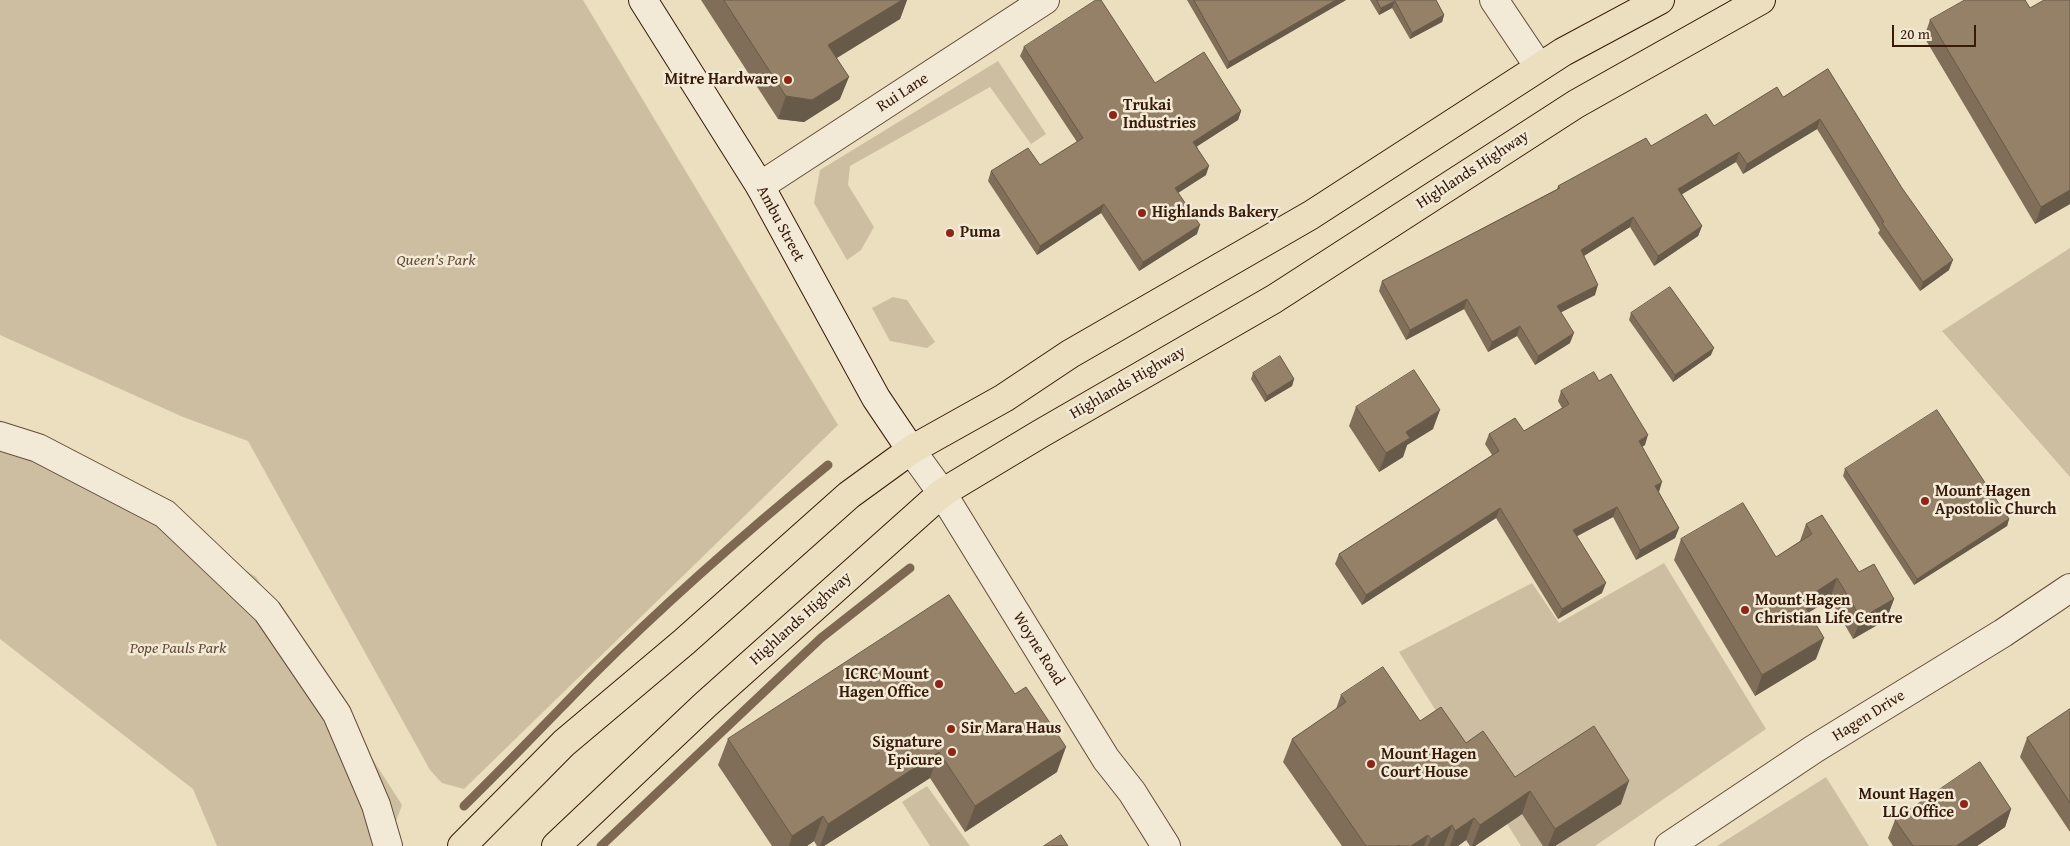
<!DOCTYPE html>
<style>
body{margin:0}
#map{position:relative;width:2070px;height:846px;overflow:hidden;background:#ebdfc0;font-family:"Gentium Book Plus",serif}
canvas{display:block}
.scale{position:absolute;left:1892px;top:25px;width:84px;height:22px;box-sizing:border-box;border:2px solid #381a09;border-top:0;padding-left:6px;font-size:15px;line-height:18px;white-space:nowrap;color:#381a09;-webkit-text-stroke:4px #f2ead6;paint-order:stroke}
</style>
<div id="map">
<canvas width="2070" height="846"></canvas>
<div class="scale">20 m</div>
</div>
<script>
const c = document.querySelector('canvas').getContext('2d');
c.lineJoin = 'round';
function fill(path, color) { c.fillStyle = color; c.fill(path, 'evenodd'); }
function stroke(path, color, width, dash) { c.strokeStyle = color; c.lineWidth = width; c.lineCap = dash ? 'butt' : 'round'; c.setLineDash(dash || []); c.stroke(path); }
function label(font, color, halo, rows, align = 'center') {
  c.font = font + ' "Gentium Book Plus",serif'; c.lineWidth = 5; c.setLineDash([]); c.textBaseline = 'middle'; c.strokeStyle = halo; c.fillStyle = color; for (const [text, x, y, turn = 0] of rows) {
    c.save(); c.translate(x, y); c.rotate((+turn || 0) * Math.PI / 180); c.textAlign = isNaN(turn) ? turn : align; if (halo) c.strokeText(text, 0, 0); c.fillText(text, 0, 0); c.restore();
  }
}
const green = new Path2D(`
 M0 0H583L838 425 464 789 442 783 430 770 248 441 183 417 0 335Z
 M998 61 1046 134 1031 144 990 87 850 166 848 185 874 227 861 250 847 260 814 203 820 170Z
 M2070 248V477L1942 331Z
 M893 297 907 300 935 342 927 348 890 341 872 308Z
 M0 420 53 449 256 577 402 805 387 846H217L193 789 0 639Z
 M1664 563 1766 729 1595 846H1521L1399 652 1532 583 1559 623Z
 M1826 777 1869 846H1717Z
 M927 786 970 846H930L902 802Z`);
const stream = new Path2D(`
 M464 806C507 764 549 720 591 677 666 602 746 532 828 465
 M601 846 821 638 910 568`);
const street = new Path2D(`
 M1494 0 1539 67
 M760 186 1045 0
 M0 436 38 448 165 514 267 611 337 714 376 805 388 846
 M911 450 942 493 1106 759 1132 792 1166 846
 M1669 846 1814 749 2003 633 2070 588`);
const secondary = new Path2D(`
 M643 0 760 186 876 398 911 450`);
const primary = new Path2D(`
 M462 846 564 743 684 642 849 495 911 450 1004 398 1070 354 1311 215 1563 52 1660 0
 M556 846 705 705 942 493 1040 434 1274 299 1576 104 1761 0`);
const wall = new Path2D(`
 M701 0H907L900 19 837 58 840 99 804 122 778 119Z
 M1187 0H1346L1227 69Z
 M1370 0H1436L1444 15 1442 22 1410 39 1392 8 1379 15Z
 M2070 0V204L2035 224 1924 37 1930 20 2030 8Z
 M1024 47 1155 83 1241 111 1238 120 1197 146 1206 175 1178 192 1197 234 1139 271 1101 213 1037 255 988 181 991 171 1040 165 1077 142 1020 56Z
 M1828 69 1949 270 1920 291 1878 233 1880 230 1817 129 1743 174 1736 162 1682 194 1702 226 1698 236 1654 266 1630 227 1584 256 1595 295 1561 312 1570 343 1535 365 1517 336 1488 352 1464 309 1406 340 1379 291 1382 281 1557 189 1558 186 1651 146 1714 126 1783 97Z
 M1631 313 1711 355 1673 382 1629 320Z
 M1253 373 1294 379 1292 386 1265 402 1251 379Z
 M1599 381 1645 445 1642 446 1659 492 1679 528 1675 538 1636 560 1613 517 1577 536 1602 593 1558 619 1496 518 1362 605 1335 564 1339 554 1492 455 1485 444 1489 434 1524 431 1562 408 1558 401 1561 391Z
 M1356 407 1433 429 1407 445 1403 457 1379 472 1349 426Z
 M1845 469 2009 519 2007 526 1914 585 1843 476Z
 M1806 524 1859 572 1894 599 1886 620 1853 639 1830 599 1809 612 1816 659 1755 696 1674 560 1681 539 1776 557 1800 541Z
 M949 595 1057 772 965 832 930 778 824 846H817L814 841 807 846H772L718 765 728 739Z
 M1341 695 1420 721 1466 743 1515 777 1621 804 1555 846H1543L1522 814 1475 846H1470L1466 840 1458 846H1342L1283 762 1292 739 1336 709Z
 M2070 709V832L2020 757 2027 738Z
 M2011 809 2005 827 1977 846H1893L1888 838 1895 820Z`);
const shadedWall = new Path2D(`
 M902 0H907L900 19 820 68 828 45Z
 M1336 0H1346L1227 69 1229 62Z
 M1395 1 1392 8 1379 15 1381 8Z
 M1444 15 1442 22 1410 39 1412 33Z
 M849 77 840 99 804 122 778 119 786 96Z
 M1241 111 1238 120 1190 151 1193 142Z
 M1820 119 1817 129 1743 174 1747 164Z
 M1739 152 1736 162 1674 199 1678 189Z
 M1209 166 1206 175 1172 197 1175 188Z
 M2070 190V204L2035 224 2041 207Z
 M1104 204 1101 213 1037 255 1040 246Z
 M1633 217 1630 227 1577 260 1581 250Z
 M1200 225 1197 234 1139 271 1143 262Z
 M1702 226 1698 236 1654 266 1658 256Z
 M1953 260 1949 270 1920 291 1923 282Z
 M1598 285 1595 295 1554 316 1557 306Z
 M1467 299 1464 309 1406 340 1410 330Z
 M1520 326 1517 336 1488 352 1492 342Z
 M1574 333 1570 343 1535 365 1538 356Z
 M1714 348 1711 355 1673 382 1675 375Z
 M1294 379 1292 386 1265 402 1267 396Z
 M1440 410 1433 429 1407 445 1403 457 1379 472 1386 453 1406 432Z
 M1648 435 1645 445 1636 451 1639 441Z
 M1662 482 1659 492 1655 486Z
 M1617 507 1613 517 1570 540 1573 530Z
 M1500 508 1496 518 1362 605 1366 595Z
 M2009 519 2007 526 1914 585 1917 579Z
 M1679 528 1675 538 1636 560 1640 550Z
 M1837 578 1830 599 1794 622 1802 601Z
 M1606 583 1602 593 1558 619 1562 609Z
 M1894 599 1886 620 1853 639 1861 618Z
 M1824 638 1816 659 1755 696 1762 675Z
 M1066 747 1057 772 965 832 975 806Z
 M939 752 930 778 824 846H820L828 824Z
 M1629 781 1621 804 1555 846H1548L1555 829Z
 M1530 791 1522 814 1475 846H1472L1480 825Z
 M2011 809 2005 827 1977 846H1956Z
 M823 816 814 841 807 846H789L792 836Z
 M1474 818 1466 840 1458 846H1450L1455 831Z
 M1452 825 1444 846H1428L1431 839Z
 M1428 835 1424 846H1411Z`);
const building = new Path2D(`
 M724 0H902L828 45 849 77 812 100 786 96Z
 M1096 0H1101L1155 83 1204 52 1241 111 1193 142 1209 166 1175 188 1200 225 1143 262 1104 204 1040 246 991 171 1028 148 1040 165 1083 138 1024 47Z
 M1194 0H1336L1229 62Z
 M1377 0H1436L1444 15 1412 33 1395 1 1381 8Z
 M1965 0H2025L2030 8 2044 0H2070V190L2041 207 1930 20Z
 M1828 69 1902 188 1953 260 1923 282 1882 223 1884 222 1820 119 1747 164 1739 152 1678 189 1702 226 1658 256 1633 217 1581 250 1598 285 1557 306 1574 333 1538 356 1520 326 1492 342 1467 299 1410 330 1382 281 1560 188 1558 186 1646 138 1651 146 1706 114 1714 126 1777 87 1783 97Z
 M1670 287 1714 348 1675 375 1631 313Z
 M1280 356 1294 379 1267 396 1253 373Z
 M1414 370 1440 410 1406 432 1410 438 1386 453 1356 407Z
 M1594 372 1599 381 1611 374 1648 435 1639 441 1662 482 1655 486 1679 528 1640 550 1617 507 1573 530 1606 583 1562 609 1500 508 1366 595 1339 554 1499 451 1489 434 1515 418 1524 431 1569 404 1561 391Z
 M1937 410 2009 519 1917 579 1845 469Z
 M1743 503 1776 557 1812 534 1806 524 1822 515 1859 572 1874 564 1894 599 1861 618 1837 578 1802 601 1824 638 1762 675 1681 539Z
 M949 595 1015 694 1026 687 1066 747 975 806 939 752 828 824 823 816 792 836 728 739Z
 M1383 667 1420 721 1441 707 1466 743 1483 731 1515 777 1594 726 1629 781 1555 829 1530 791 1480 825 1474 818 1455 831 1452 825 1431 839 1428 835 1411 846H1400L1399 845 1397 846H1366L1292 739 1346 702 1341 695Z
 M2070 709V803L2027 738Z
 M1980 762 2011 809 1956 846H1913L1895 820Z
 M1061 835 1068 846H1044Z`);
const markers = [
 [788,80,5,"#8f2418"],
 [1113,115,5,"#8f2418"],
 [1142,213,5,"#8f2418"],
 [950,233,5,"#8f2418"],
 [1925,501,5,"#8f2418"],
 [1745,610,5,"#8f2418"],
 [939,684,5,"#8f2418"],
 [951,729,5,"#8f2418"],
 [952,752,5,"#8f2418"],
 [1371,764,5,"#8f2418"],
 [1964,804,5,"#8f2418"]
];
const poiNames = [
 ["Mitre Hardware",778,80,"right"],
 ["Trukai",1123,106],
 ["Industries",1123,124],
 ["Highlands Bakery",1152,213],
 ["Puma",960,233],
 ["Mount Hagen",1935,492],
 ["Apostolic Church",1935,510],
 ["Mount Hagen",1755,601],
 ["Christian Life Centre",1755,619],
 ["ICRC Mount",929,675,"right"],
 ["Hagen Office",929,693,"right"],
 ["Sir Mara Haus",961,729],
 ["Signature",942,743,"right"],
 ["Epicure",942,761,"right"],
 ["Mount Hagen",1381,755],
 ["Court House",1381,773],
 ["Mount Hagen",1954,795,"right"],
 ["LLG Office",1954,813,"right"]
];
const streetNames = [
 ["Rui Lane",903,93,-33],
 ["Highlands Highway",1473,170,-33],
 ["Ambu Street",780,224,62],
 ["Highlands Highway",1128,383,-30],
 ["Highlands Highway",801,619,-42],
 ["Woyne Road",1038,649,58],
 ["Hagen Drive",1869,716,-32]
];
const parkNames = [
 ["Queen's Park",436,261],
 ["Pope Pauls Park",178,649]
];
fill(green, '#cdbea1');
stroke(stream, '#7f6852', 9);
stroke(street, '#654b37', 30);
stroke(secondary, '#381a09', 30);
stroke(primary, '#381a09', 30);
stroke(street, '#f2ead6', 28);
stroke(secondary, '#f2ead6', 28);
stroke(primary, '#ebdfc0', 28);
fill(wall, '#806e59');
fill(shadedWall, '#685a49');
fill(building, '#958068');
stroke(building, '#685a49', 1);
for (const [x, y, r, color] of markers) { const dot = new Path2D(); dot.arc(x, y, r, 0, 2 * Math.PI); c.fillStyle = color; c.fill(dot); stroke(dot, '#f2ead6', 2); }
label('bold 16px', '#381a09', '#f2ead6', poiNames, 'left');
label('16px', '#381a09', '#f2ead6', streetNames);
label('italic 16px', '#654b37', '#f2ead6', parkNames);
</script>
